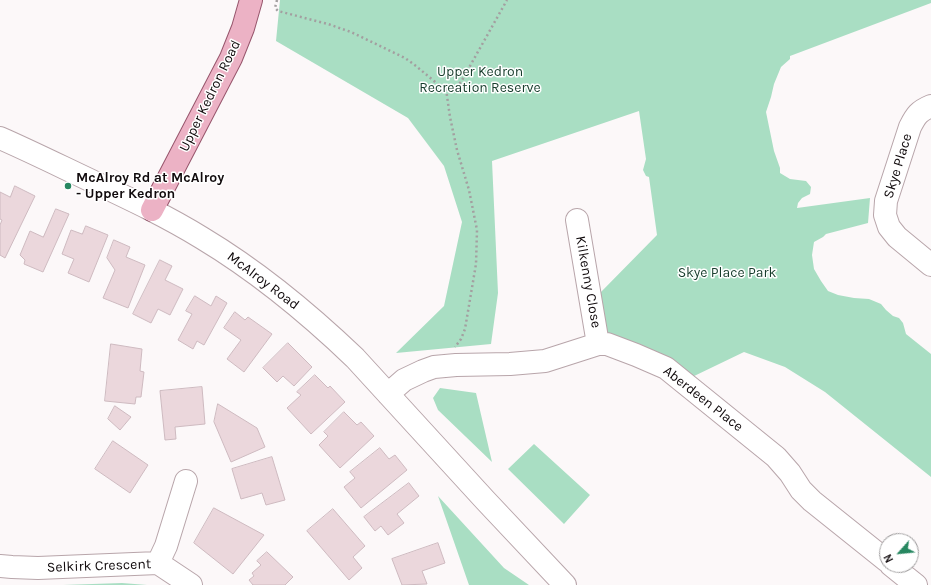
<!DOCTYPE html>
<style>
body{margin:0}
#map{position:relative;width:931px;height:585px;overflow:hidden;background:#fcf8f9;font-family:Karla,sans-serif}
canvas{display:block}
.north{position:absolute;left:879px;top:533px;width:40px;height:40px;box-sizing:border-box;background:#fff;border:1px solid #9f9d9e;border-radius:50%;rotate:243deg;font-size:11px;font-weight:700;line-height:16px;text-align:center;color:#100a0c}
.north::after{content:'';display:block;margin:auto;width:14px;height:18px;background:#268760;clip-path:polygon(50% 0,100% 100%,50% 72%,0 100%)}
</style>
<div id="map">
<canvas width="931" height="585"></canvas>
<div class="north">N</div>
</div>
<script>
const c = document.querySelector('canvas').getContext('2d');
c.lineJoin = 'round';
function fill(path, color) { c.fillStyle = color; c.fill(path, 'evenodd'); }
function stroke(path, color, width, dash) { c.strokeStyle = color; c.lineWidth = width; c.lineCap = dash ? 'butt' : 'round'; c.setLineDash(dash || []); c.stroke(path); }
function label(font, color, halo, rows, align = 'center') {
  c.font = font + ' Karla,sans-serif'; c.lineWidth = 3; c.setLineDash([]); c.textBaseline = 'middle'; c.strokeStyle = halo; c.fillStyle = color; for (const [text, x, y, turn = 0] of rows) {
    c.save(); c.translate(x, y); c.rotate((+turn || 0) * Math.PI / 180); c.textAlign = isNaN(turn) ? turn : align; if (halo) c.strokeText(text, 0, 0); c.fillText(text, 0, 0); c.restore();
  }
}
const green = new Path2D(`
 M280 0H931V3L790 56V59L781 67 774 84 771 97 766 112 774 151 780 168V173L790 179 806 181 811 187 810 194 802 198 798 203 797 208 870 198 868 223 826 234 823 237 814 242 812 255 814 269 821 281 828 291 838 295 854 298 869 299 881 304 886 310 893 316 899 318 903 323 906 334 931 354V477L825 392 785 367 744 352 690 378 604 332 600 293 657 235 649 177 646 176 643 170 646 159 639 111 492 161 498 293 491 344 396 353 444 306 462 222 444 166 408 118 276 41Z
 M440 388 476 393 492 462 438 410 433 398Z
 M534 444 590 495 564 524 508 469Z
 M438 496 504 568 529 585H469Z
 M122 583 147 585H63Z`);
const building = new Path2D(`
 M15 186 35 196 5 258 0 255V225L2 220 0 219V192L10 197Z
 M56 209 69 214 43 272 24 264 25 260 20 255 30 231 43 237Z
 M86 226 108 235 89 282 68 273 74 259 62 254 71 230 82 234Z
 M114 240 130 247 126 257 145 265 128 308 103 298 115 270 107 258Z
 M160 260 172 266 165 280 183 289 170 315 158 309 151 323 133 314Z
 M195 296 211 306 216 296 227 303 204 345 197 341 193 349 178 340 192 314 186 311Z
 M235 312 245 320 248 317 272 334 244 372 227 359 241 340 224 328Z
 M288 343 312 367 294 386 283 376 277 382 263 368Z
 M111 344 142 349 140 371 144 372 141 397H136L135 404 105 401Z
 M315 375 328 388 330 386 345 402 311 434 287 408 301 395 297 392Z
 M202 387 205 424 175 427 176 439 165 440 160 391Z
 M218 404 257 428 265 447 231 462 214 422Z
 M115 406 131 417 120 430 108 419Z
 M344 412 357 425 361 422 374 436 340 468 319 445 328 436 324 432Z
 M113 441 148 465 130 493 95 469Z
 M380 448 389 459 395 455 407 470 361 508 344 487 355 478 350 472Z
 M272 457 285 500 266 505 262 493 241 499 232 469Z
 M409 483 419 496 397 514 404 523 388 535 381 526 375 531 364 517Z
 M214 508 264 535 233 574 194 543Z
 M333 509 365 546 353 557 362 568 349 580 307 531Z
 M438 543 445 563 422 571 427 584 402 585 392 559Z
 M267 552 293 577 285 585H253L249 580 254 576 252 573 261 565 257 561Z`);
const path = new Path2D(`
 M277 0 275 8 278 11 328 24 351 32 405 58 416 66 440 86 446 89 450 117 457 150 469 190 477 230 476 264 465 329 461 339 455 347
 M446 89 454 88 461 82 507 0`);
const minor = new Path2D(`
 M931 106C919 111 916 115 910 127L886 201 885 215 889 227 897 237 931 265
 M0 138C32 152 64 168 96 183 132 200 168 217 202 238 257 271 308 313 355 358L485 500 565 585
 M577 220 598 344
 M388 394 404 380 423 371 434 367 456 365 510 364 545 361 598 344H607L636 355 666 368 776 457 790 473 801 490 812 501 887 561
 M158 563 166 546 186 481
 M891 565 916 585
 M0 566 12 567 38 568 158 563 191 585`);
const major = new Path2D(`
 M152 210 231 58 243 28 251 0`);
const markers = [
 [68,186,4,"#268760"]
];
const parkNames = [
 ["Upper Kedron",480,72],
 ["Recreation Reserve",480,88],
 ["Skye Place Park",727,273]
];
const streetNames = [
 ["Upper Kedron Road",210,96,-64],
 ["Skye Place",898,166,-73],
 ["McAlroy Road",263,281,37],
 ["Kilkenny Close",588,282,80],
 ["Aberdeen Place",703,399,38],
 ["Selkirk Crescent",99,566,-2]
];
const poiNames = [
 ["McAlroy Rd at McAlroy",76,178],
 ["- Upper Kedron",76,194]
];
fill(green, '#a9dec3');
fill(building, '#ebd7dc');
stroke(building, '#cebac0', 1);
stroke(minor, '#b8a5aa', 24);
stroke(major, '#97556c', 24);
stroke(path, '#a39fa0', 2.5, [2, 3]);
stroke(minor, '#fff', 22);
stroke(major, '#ecb2c5', 22);
for (const [x, y, r, color] of markers) { const dot = new Path2D(); dot.arc(x, y, r, 0, 2 * Math.PI); c.fillStyle = color; c.fill(dot); stroke(dot, '#fff', 1.5); }
label('14px', '#173d2c', '#fff', parkNames);
label('14px', '#100a0c', '#fff', streetNames);
label('bold 14px', '#100a0c', '#fff', poiNames, 'left');
</script>
